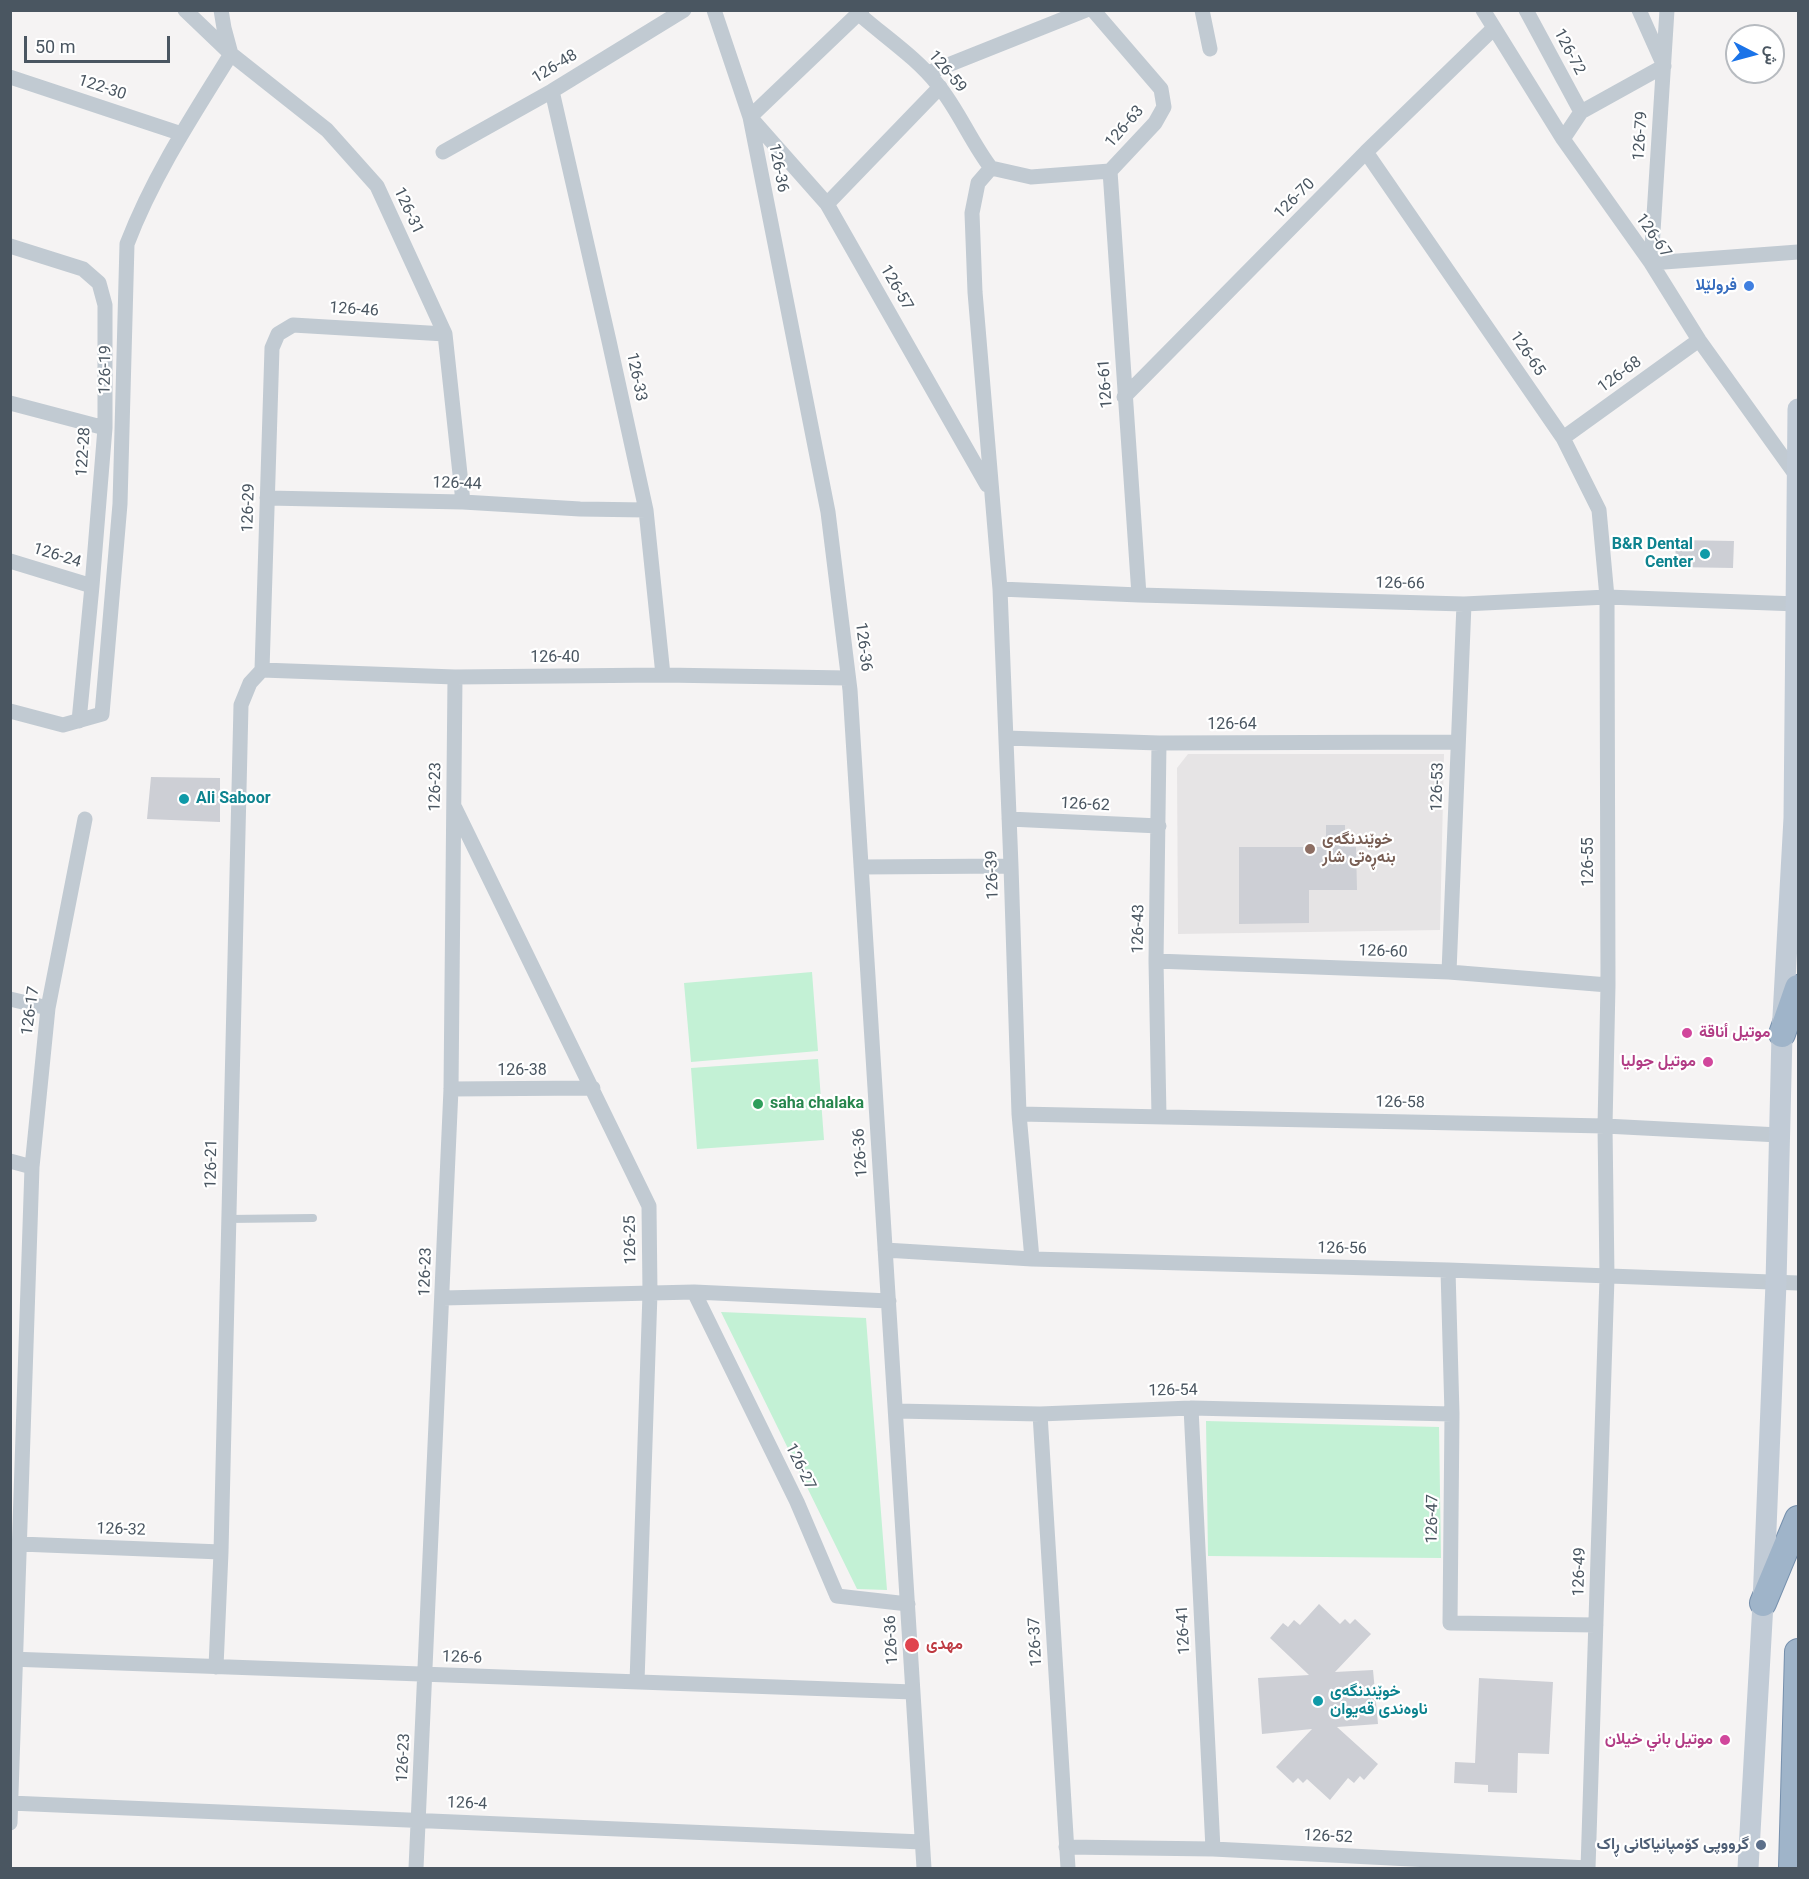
<!DOCTYPE html>
<meta charset="utf-8">
<style>
body{margin:0}
#map{position:relative;width:1809px;height:1879px;overflow:hidden;background:#f5f3f3;font-family:Roboto,Vazirmatn,sans-serif}
canvas{display:block}
.frame{position:absolute;inset:0;border:12px solid #4a5661;pointer-events:none}
.north{position:absolute;left:1725px;top:24px;width:60px;height:60px;box-sizing:border-box;background:#fff;border:2px solid #b7bbc0;border-radius:50%;rotate:96deg;font-size:16px;font-weight:700;line-height:24px;text-align:center;color:#4a5661}
.north::after{content:'';display:block;margin:auto;width:21px;height:27px;background:#1a73e8;clip-path:polygon(50% 0,100% 100%,50% 72%,0 100%)}
.scale{position:absolute;left:24px;top:36px;width:146px;height:27px;box-sizing:border-box;border:3px solid #4a5661;border-top:0;padding-left:8px;font-size:18px;line-height:21px;white-space:nowrap;color:#4a5661;-webkit-text-stroke:4px #fff;paint-order:stroke}
</style>
<div id="map">
<canvas width="1809" height="1879"></canvas>
<div class="frame"></div>
<div class="north">ش</div>
<div class="scale">50 m</div>
</div>
<script>
const c = document.querySelector('canvas').getContext('2d');
c.lineJoin = 'round';
function fill(path, color) { c.fillStyle = color; c.fill(path, 'evenodd'); }
function stroke(path, color, width, dash) { c.strokeStyle = color; c.lineWidth = width; c.lineCap = dash ? 'butt' : 'round'; c.setLineDash(dash || []); c.stroke(path); }
function label(font, color, halo, rows, align = 'center') {
  c.font = font + ' Roboto,Vazirmatn,sans-serif'; c.lineWidth = 4.5; c.setLineDash([]); c.textBaseline = 'middle'; c.strokeStyle = halo; c.fillStyle = color; for (const [text, x, y, turn = 0] of rows) {
    c.save(); c.translate(x, y); c.rotate((+turn || 0) * Math.PI / 180); c.textAlign = isNaN(turn) ? turn : align; if (halo) c.strokeText(text, 0, 0); c.fillText(text, 0, 0); c.restore();
  }
}
const education = new Path2D(`
 M1188 754H1444L1440 930 1178 934 1177 768Z`);
const green = new Path2D(`
 M812 972 818 1051 691 1062 684 983Z
 M818 1059 824 1140 697 1149 691 1068Z
 M721 1312 866 1318 887 1590 857 1589Z
 M1206 1421 1439 1427 1441 1558 1208 1556Z`);
const building = new Path2D(`
 M1676 540 1734 541 1733 568 1675 567Z
 M151 777 220 778V822L147 819Z
 M1326 825H1345V847H1356L1357 890H1309V923L1239 924V847H1326Z
 M1319 1604 1340 1624 1345 1619 1350 1624 1355 1619 1371 1634 1335 1672 1373 1670 1378 1724 1337 1727 1378 1764 1364 1780 1360 1776 1354 1783 1348 1778 1330 1800 1307 1779 1303 1783 1298 1778 1293 1783 1276 1767 1312 1729 1262 1734 1258 1678 1309 1675 1270 1638 1283 1623 1288 1627 1294 1620 1300 1625Z
 M1479 1678 1553 1682 1549 1754 1518 1753 1517 1793 1488 1792V1785L1454 1783 1455 1762 1475 1763Z`);
const service = new Path2D(`
 M228 1219 313 1218`);
const minor = new Path2D(`
 M185 10 231 54 327 130 377 186 445 334 463 502
 M221 10 224 28 231 54
 M714 10 750 117 828 512 850 690 924 1868
 M862 10 750 117 827 204 987 485
 M1202 10 1210 49
 M1483 10 1563 139 1651 263 1699 340 1798 478
 M1526 10 1581 112
 M1667 10 1651 263 1798 252
 M859 14C885 37 917 58 938 85 959 111 971 142 991 168
 M928 73 1086 10
 M10 77 182 134
 M552 91 609 341 646 510 663 675
 M1563 139 1581 112 1664 66 1639 10
 M443 152 552 91 684 10
 M1366 152 1563 438 1599 510 1607 597 1608 985 1605 1126 1607 1277 1588 1868
 M991 168 978 183 972 213 975 292 1000 589 1011 866 1019 1114 1032 1259
 M991 168 1031 177 1110 171 1155 123 1164 107 1161 89 1093 10
 M1110 171 1139 595
 M827 204 940 87
 M10 246 83 269 99 283 105 305V428L92 586 79 721
 M1124 397 1366 152 1493 29
 M10 403 105 428
 M1563 438 1699 340
 M267 498 463 502 580 509 646 510
 M10 561 92 586
 M1000 589 1139 595 1464 604 1607 597 1798 604
 M262 670 455 677 663 675 848 678
 M262 670 272 348 278 334 293 325 445 334
 M10 711 63 725 102 714 120 504 127 244C153 176 193 115 231 54
 M1006 738 1159 743 1458 742
 M455 808 649 1206 650 1293 637 1682
 M1009 819 1159 826
 M861 867 1011 866
 M1156 961 1449 972 1608 985
 M1449 972 1464 604
 M10 999 48 1008
 M451 1089 593 1088
 M1019 1114 1605 1126 1779 1135
 M1159 1116 1156 961 1159 743
 M10 1161 32 1167
 M885 1250 1032 1259 1448 1270 1798 1283
 M1448 1270 1452 1414 1450 1623 1596 1625
 M694 1292 797 1502 837 1596 908 1604
 M443 1298 694 1292 889 1301
 M1191 1408 1213 1849
 M896 1411 1040 1414 1191 1408 1452 1414
 M1040 1414 1068 1868
 M20 1544 221 1552
 M10 1659 913 1692
 M216 1667 221 1552 241 705 250 683 262 670
 M10 1803 922 1842
 M10 1823 32 1167 48 1008 85 819
 M1066 1847 1213 1849 1588 1868
 M416 1868 451 1089 455 677`);
const secondary = new Path2D(`
 M1748 1868 1763 1603 1776 1283 1782 1034 1794 818 1798 409`);
const trunk = new Path2D(`
 M1782 1034 1798 988
 M1763 1603 1798 1519
 M1792 1868 1798 1652`);
const markers = [
 [1749,286,6,"#3f7fe0"],
 [1705,554,6,"#0f9aa8"],
 [184,799,6,"#0f9aa8"],
 [1310,849,6,"#8d6e63"],
 [1687,1033,6,"#d1479c"],
 [1708,1062,6,"#d1479c"],
 [758,1104,6,"#2e9e5b"],
 [912,1645,8,"#e0444e"],
 [1318,1701,6,"#0f9aa8"],
 [1725,1740,6,"#d1479c"],
 [1761,1845,6,"#5c6f8a"]
];
const streetNames = [
 ["126-72",1569,52,62],
 ["126-48",555,67,-31],
 ["126-59",947,72,50],
 ["122-30",102,88,18],
 ["126-63",1125,127,-49],
 ["126-79",1641,136,-86],
 ["126-36",778,168,79],
 ["126-70",1295,199,-45],
 ["126-31",408,211,65],
 ["126-67",1653,236,55],
 ["126-57",896,288,60],
 ["126-46",354,310,4],
 ["126-65",1527,354,56],
 ["126-19",106,370,-89],
 ["126-68",1620,375,-36],
 ["126-33",636,377,78],
 ["126-61",1106,384,-94],
 ["122-28",84,452,-86],
 ["126-44",457,484,2],
 ["126-29",249,508,-88],
 ["126-24",57,556,17],
 ["126-66",1400,584,1],
 ["126-36",863,647,83],
 ["126-40",555,658],
 ["126-64",1232,725],
 ["126-23",436,787,-89],
 ["126-53",1438,787,-88],
 ["126-62",1085,805,3],
 ["126-55",1589,862,-90],
 ["126-39",993,875,-92],
 ["126-43",1139,929,-89],
 ["126-60",1383,952,2],
 ["126-17",31,1011,-82],
 ["126-38",522,1071],
 ["126-58",1400,1103,1],
 ["126-36",861,1153,-94],
 ["126-21",212,1164,-89],
 ["126-25",631,1240,-91],
 ["126-56",1342,1249,1],
 ["126-23",426,1272,-88],
 ["126-54",1173,1391,-1],
 ["126-27",800,1467,64],
 ["126-47",1433,1519,-89],
 ["126-32",121,1530,2],
 ["126-49",1580,1572,-88],
 ["126-41",1184,1630,-93],
 ["126-36",892,1640,-93],
 ["126-37",1036,1642,-93],
 ["126-6",462,1658,2],
 ["126-23",404,1758,-87],
 ["126-4",467,1804,2],
 ["126-52",1328,1837,3]
];
const shopNames = [
 ["فرولێلا",1737,286]
];
const cultureNames = [
 ["B&R Dental",1693,545,"right"],
 ["Center",1693,563,"right"],
 ["Ali Saboor",196,799],
 ["خوێندنگەی",1330,1692],
 ["ناوەندی قەیوان",1330,1710]
];
const educationNames = [
 ["خوێندنگەی",1322,840],
 ["بنەڕەتی شار",1322,858]
];
const hotelNames = [
 ["موتيل أناقة",1699,1033,"left"],
 ["موتيل جوليا",1696,1062],
 ["موتيل باني خيلان",1713,1740]
];
const leisureNames = [
 ["saha chalaka",770,1104]
];
const healthNames = [
 ["مهدی",926,1645]
];
const serviceNames = [
 ["گرووپی کۆمپانیاکانی ڕاک",1749,1845]
];
fill(education, '#e6e4e5');
fill(green, '#c3f1d5');
fill(building, '#cdcfd5');
stroke(trunk, '#7690ad', 28);
stroke(service, '#c1cad2', 8);
stroke(minor, '#c1cad2', 15);
stroke(secondary, '#c1cbd6', 21);
stroke(trunk, '#9fb4c9', 26);
for (const [x, y, r, color] of markers) { const dot = new Path2D(); dot.arc(x, y, r, 0, 2 * Math.PI); c.fillStyle = color; c.fill(dot); stroke(dot, '#fff', 2); }
label('16px', '#4a5661', '#fff', streetNames);
label('bold 16px', '#366cbe', '#fff', shopNames, 'right');
label('bold 16px', '#0d838f', '#fff', cultureNames, 'left');
label('bold 16px', '#785e54', '#fff', educationNames, 'left');
label('bold 16px', '#b23c85', '#fff', hotelNames, 'right');
label('bold 16px', '#27864d', '#fff', leisureNames, 'left');
label('bold 16px', '#be3a42', '#fff', healthNames, 'left');
label('bold 16px', '#4e5e75', '#fff', serviceNames, 'right');
</script>
